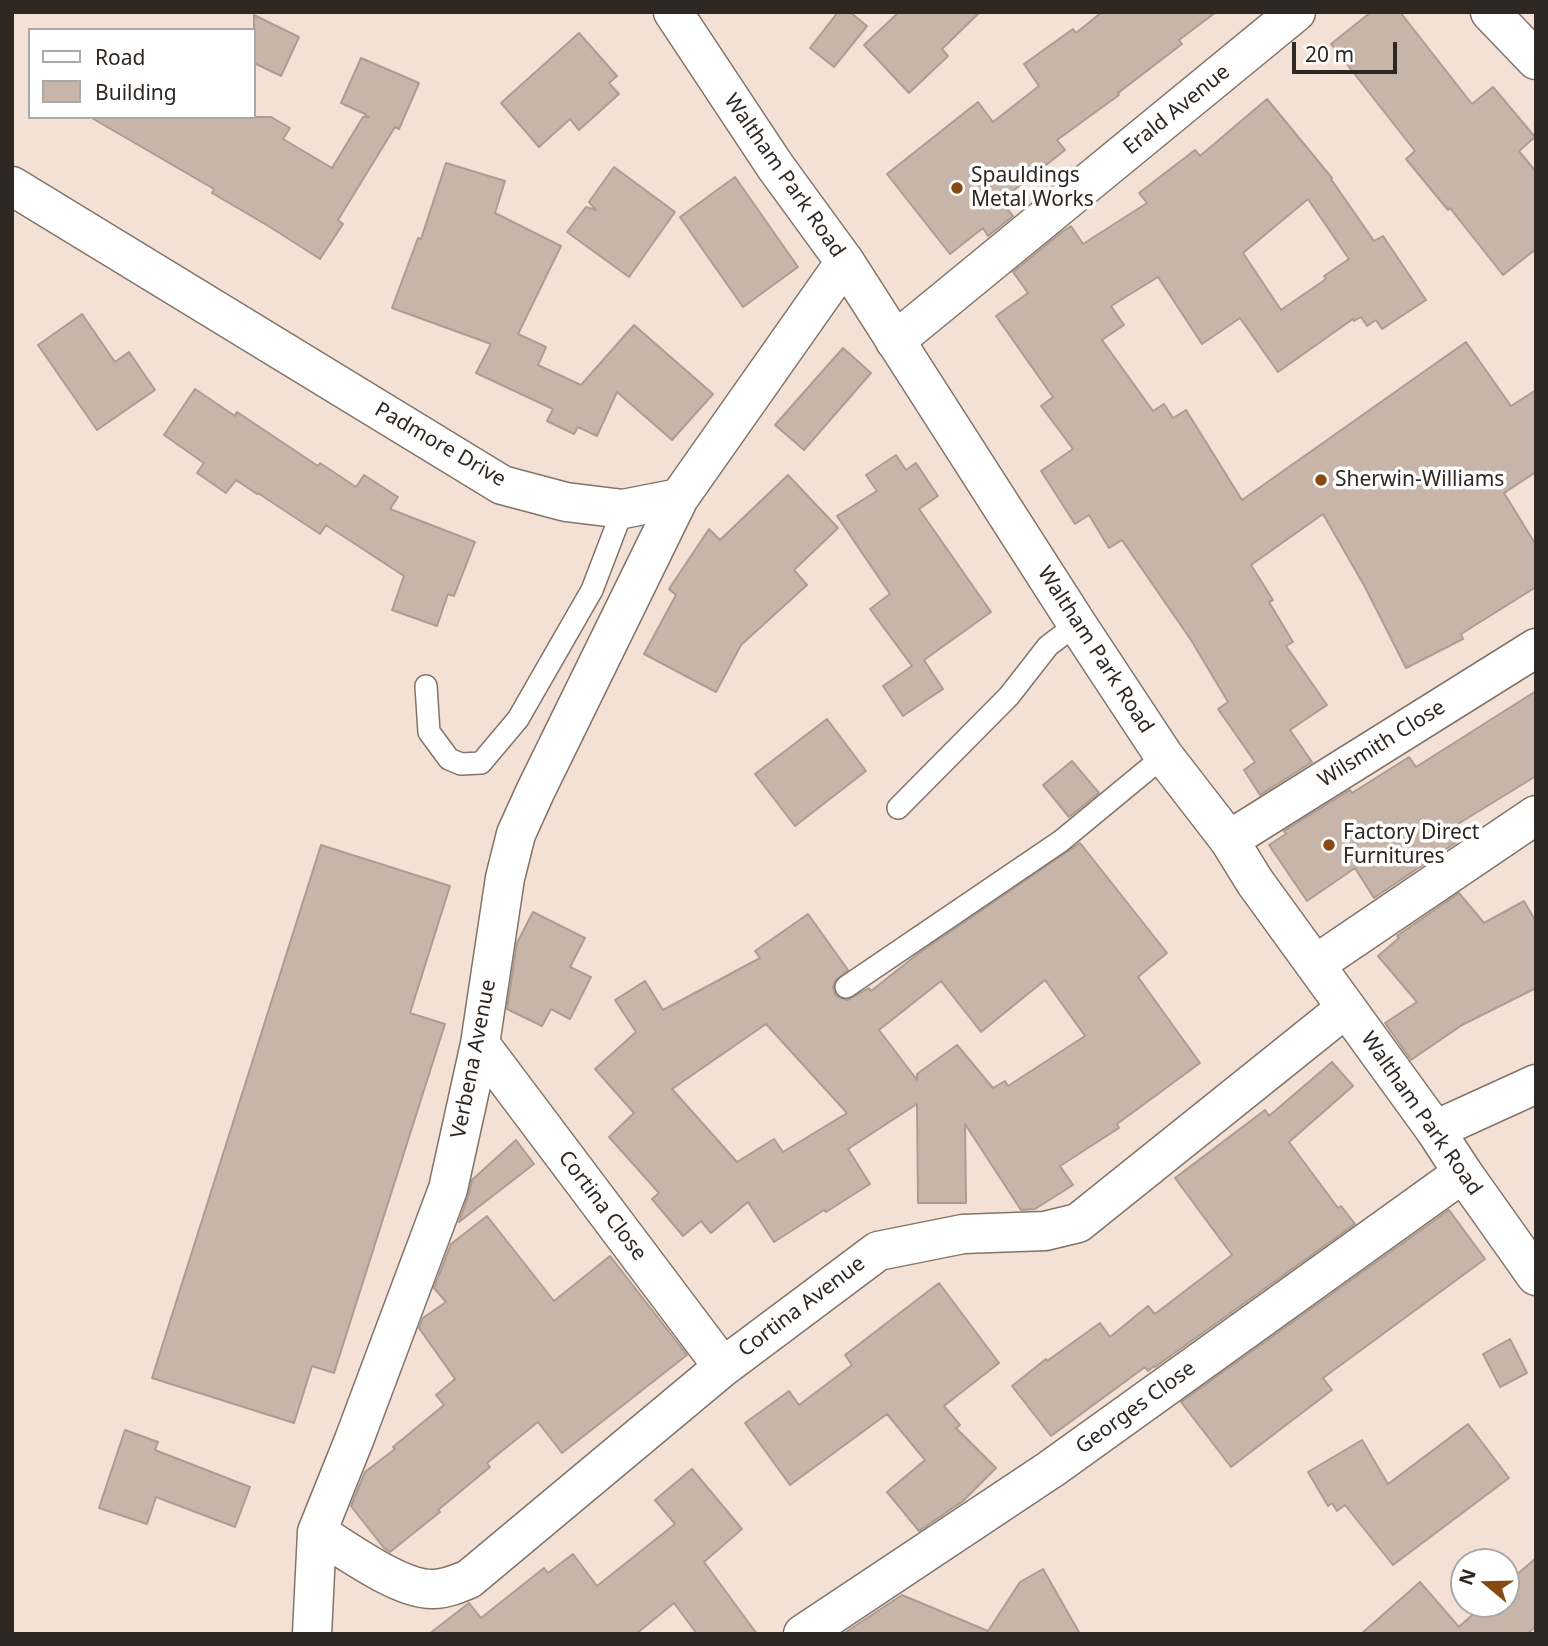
<!DOCTYPE html>
<style>
body{margin:0}
#map{position:relative;width:1548px;height:1646px;overflow:hidden;background:#f3e1d5;font-family:"Noto Sans",sans-serif}
canvas{display:block}
.frame{position:absolute;inset:0;border:14px solid #2e2722;pointer-events:none}
.legend{position:absolute;left:28px;top:28px;width:228px;height:91px;box-sizing:border-box;background:#fff;border:2px solid #aba9a7;margin:0;padding:9px 12px;list-style:none;font-size:21px;color:#2e2722}
.legend li{display:flex;align-items:center;gap:14px;height:35px}
.legend b{width:35px;border:2px solid #aba9a7}
.north{position:absolute;left:1450px;top:1548px;width:70px;height:70px;box-sizing:border-box;background:#fff;border:2px solid #aba9a7;border-radius:50%;rotate:289deg;font-size:19px;font-weight:700;line-height:28px;text-align:center;color:#2e2722}
.north::after{content:'';display:block;margin:auto;width:24px;height:32px;background:#894912;clip-path:polygon(50% 0,100% 100%,50% 72%,0 100%)}
.scale{position:absolute;left:1292px;top:42px;width:105px;height:32px;box-sizing:border-box;border:4px solid #2e2722;border-top:0;padding-left:9px;font-size:21px;line-height:24px;white-space:nowrap;color:#2e2722;-webkit-text-stroke:5px #fff;paint-order:stroke}
</style>
<div id="map">
<canvas width="1548" height="1646"></canvas>
<div class="frame"></div>
<ul class="legend">
<li><b style="height:9px;background:#fff"></b>Road</li>
<li><b style="height:19px;background:#c7b5aa"></b>Building</li>
</ul>
<div class="north">N</div>
<div class="scale">20 m</div>
</div>
<script>
const c = document.querySelector('canvas').getContext('2d');
c.lineJoin = 'round';
function fill(path, color) { c.fillStyle = color; c.fill(path, 'evenodd'); }
function stroke(path, color, width, dash) { c.strokeStyle = color; c.lineWidth = width; c.lineCap = dash ? 'butt' : 'round'; c.setLineDash(dash || []); c.stroke(path); }
function label(font, color, halo, rows, align = 'center') {
  c.font = font + ' "Noto Sans",sans-serif'; c.lineWidth = 7; c.setLineDash([]); c.textBaseline = 'middle'; c.strokeStyle = halo; c.fillStyle = color; for (const [text, x, y, turn = 0] of rows) {
    c.save(); c.translate(x, y); c.rotate((+turn || 0) * Math.PI / 180); c.textAlign = isNaN(turn) ? turn : align; if (halo) c.strokeText(text, 0, 0); c.fillText(text, 0, 0); c.restore();
  }
}
const building = new Path2D(`
 M838 12H850L867 26 834 67 810 48Z
 M899 12H980L942 49 948 56 909 93 864 45Z
 M1102 12H1216L1179 40 1182 44 1118 93 1119 95 1057 140 1065 150 1000 201 1013 216 988 236 983 228 950 254 887 174 978 102 993 122 1039 86 1024 64 1073 29 1076 33Z
 M1371 12H1400L1472 104 1493 87 1535 137 1519 151 1536 172V249L1503 275 1450 208 1448 210 1406 159 1415 151 1331 44Z
 M254 15 299 37 281 76 254 63Z
 M579 33 617 76 609 83 619 94 579 130 570 119 539 147 501 103Z
 M361 58 419 83 399 129 395 127 338 220 343 224 320 259 270 227 212 193 214 189 90 117H271L290 128 283 139 332 168 363 117H369L365 115V114L341 103Z
 M1267 99 1332 178 1331 179 1374 241 1383 236 1426 300 1382 329 1376 320 1367 326 1361 317 1354 321 1353 319 1278 372 1240 318 1202 344 1158 277 1111 306 1124 325 1102 340 1153 411 1164 404 1173 418 1186 410 1242 500 1466 342 1511 406 1536 390V472L1504 493 1536 545V587L1461 634 1463 639 1406 668 1365 587 1323 514 1251 565 1273 600 1269 602 1293 642 1286 646 1327 705 1290 730 1312 762 1260 795 1244 770 1255 762 1218 709 1228 702 1191 640 1122 540 1109 548 1089 515 1075 524 1041 471 1073 449 1041 406 1053 397 996 316 1028 293 1013 272 1062 232 1071 226 1083 244 1147 203 1139 193 1195 150 1200 156ZM1308 199 1349 259 1324 276 1326 279 1281 310 1243 253Z
 M446 163 505 181 495 213 561 246 518 334 546 347 538 365 581 385 634 325 713 394 672 440 617 392 597 436 578 427 574 434 547 421 553 409 476 373 491 344 392 308 418 238 421 239Z
 M614 167 675 212 629 277 567 232 586 207 596 210 589 202Z
 M735 177 798 267 743 307 680 217Z
 M82 314 115 362 129 352 155 390 97 430 38 345Z
 M843 348 871 373 804 450 775 425Z
 M195 389 235 416 237 412 318 466 320 463 356 487 364 475 398 497 390 509 475 542 454 596 448 594 437 626 392 610 404 576 326 525 320 534 258 493 257 494 236 480 226 493 197 473 204 463 164 435Z
 M896 455 906 470 916 463 938 496 919 509 991 612 924 660 943 689 903 716 883 686 912 666 870 609 890 594 837 516 877 491 866 475Z
 M788 475 838 528 794 570 807 585 741 645 716 692 644 654 676 595 669 589 709 529 720 540Z
 M1536 691V776L1453 827 1461 839 1374 898 1355 868 1307 901 1269 845 1286 834 1284 831 1350 790 1352 793 1409 757 1416 767Z
 M827 719 866 771 795 826 755 774Z
 M1072 761 1099 793 1069 817 1043 785Z
 M1080 843 1167 953 1138 977 1200 1063 1117 1124 1119 1128 1060 1166 1073 1185 1035 1209 1021 1210 965 1124 966 1203H918L917 1104 848 1149 870 1184 826 1212 824 1210 774 1242 748 1202 711 1233 701 1221 683 1236 652 1199 659 1193 609 1137 634 1113 595 1069 636 1032 615 1000 645 981 663 1010 760 958 755 951 808 914 848 970 835 981 833 987 835 994 840 998 848 1000 869 988 871 991 919 953ZM1045 980 1085 1036 1008 1086 1005 1081 993 1088 957 1045 917 1074V1080L879 1030 941 981 981 1032ZM766 1024 847 1113 783 1152 774 1139 737 1162 672 1089Z
 M321 845 450 886 410 1013 445 1024 334 1373 312 1366 294 1423 152 1378Z
 M1459 893 1484 923 1524 901 1536 922V988L1462 1025 1411 1060 1385 1023 1417 1002 1378 956 1399 938 1397 936Z
 M533 912 585 938 570 967 591 977 570 1019 551 1009 542 1026 507 1009 517 943Z
 M1332 1062 1353 1086 1289 1142 1338 1208 1341 1206 1355 1224 1155 1367 1154 1366 1148 1371 1145 1367 1051 1436 1012 1386 1046 1359 1047 1361 1100 1323 1110 1337 1148 1306 1155 1314 1232 1255 1175 1178 1265 1110 1269 1116Z
 M516 1140 534 1164 459 1222 468 1197 472 1180Z
 M1449 1210 1485 1259 1323 1378 1332 1390 1231 1467 1181 1402Z
 M487 1216 554 1301 610 1256 687 1355 562 1453 538 1422 487 1463 490 1467 438 1510 440 1512 390 1552 384 1548 351 1506 365 1472 395 1449 393 1447 444 1405 436 1395 455 1379 419 1328 423 1318 446 1302 434 1288 451 1244Z
 M939 1283 999 1363 944 1406 960 1425 956 1428 996 1468 963 1501 919 1531 887 1492 925 1460 887 1414 790 1485 745 1423 789 1391 799 1405 852 1365 845 1355Z
 M1510 1339 1527 1373 1500 1387 1483 1354Z
 M1468 1424 1509 1478 1393 1565 1345 1505 1337 1511 1332 1503 1328 1506 1308 1472 1362 1440 1388 1484Z
 M125 1430 158 1442 155 1450 250 1487 235 1527 156 1497 147 1524 99 1508Z
 M692 1469 742 1529 704 1562 757 1634H697L674 1603 636 1634H429L469 1603 481 1618 544 1568 548 1573 573 1554 597 1586 675 1524 655 1500Z
 M1536 1558V1626L1527 1634H1361L1420 1582 1459 1627 1484 1604H1506V1584Z
 M1043 1569 1080 1634H843L902 1595 988 1631 1020 1582Z`);
const service = new Path2D(`
 M426 686 429 732 449 759 461 764 481 763 518 719 592 590 623 509
 M898 808 1009 696 1048 646 1077 624
 M846 987 1061 841 1164 756`);
const minor = new Path2D(`
 M1490 12 1536 60
 M12 186 502 485 566 502 623 509 679 498 845 262
 M895 341 1296 12
 M1229 840 1536 648
 M1316 964 1536 815
 M480 1044 723 1367
 M1435 1130 1536 1084
 M317 1532C346 1550 400 1590 433 1589 446 1589 457 1584 469 1579L723 1367 878 1251 963 1234 1045 1231 1078 1223 1346 1008
 M312 1634 317 1532 354 1440 448 1189 480 1044 505 878 516 834 535 792 679 498
 M803 1634 1051 1469 1463 1173`);
const secondary = new Path2D(`
 M673 12 775 166 845 262 1077 624 1164 756 1229 840 1255 882 1435 1130 1463 1173 1536 1276`);
const markers = [
 [957,188,7,"#894912"],
 [1321,480,7,"#894912"],
 [1329,845,7,"#894912"]
];
const streetNames = [
 ["Erald Avenue",1177,110,-39],
 ["Waltham Park Road",784,176,55],
 ["Padmore Drive",440,445,30],
 ["Waltham Park Road",1095,650,57],
 ["Wilsmith Close",1382,744,-32],
 ["Verbena Avenue",474,1059,-79],
 ["Waltham Park Road",1421,1114,55],
 ["Cortina Close",602,1206,53],
 ["Cortina Avenue",802,1307,-37],
 ["Georges Close",1136,1408,-36]
];
const poiNames = [
 ["Spauldings",971,176],
 ["Metal Works",971,200],
 ["Sherwin-Williams",1335,480],
 ["Factory Direct",1343,833],
 ["Furnitures",1343,857]
];
fill(building, '#c7b5aa');
stroke(building, '#ad9c91', 2);
stroke(service, '#837369', 24);
stroke(minor, '#837369', 41);
stroke(secondary, '#837369', 41);
stroke(service, '#fff', 21);
stroke(minor, '#fff', 38);
stroke(secondary, '#fff', 38);
for (const [x, y, r, color] of markers) { const dot = new Path2D(); dot.arc(x, y, r, 0, 2 * Math.PI); c.fillStyle = color; c.fill(dot); stroke(dot, '#fff', 2.5); }
label('21px', '#2e2722', '#fff', streetNames);
label('21px', '#2e2722', '#fff', poiNames, 'left');
</script>
